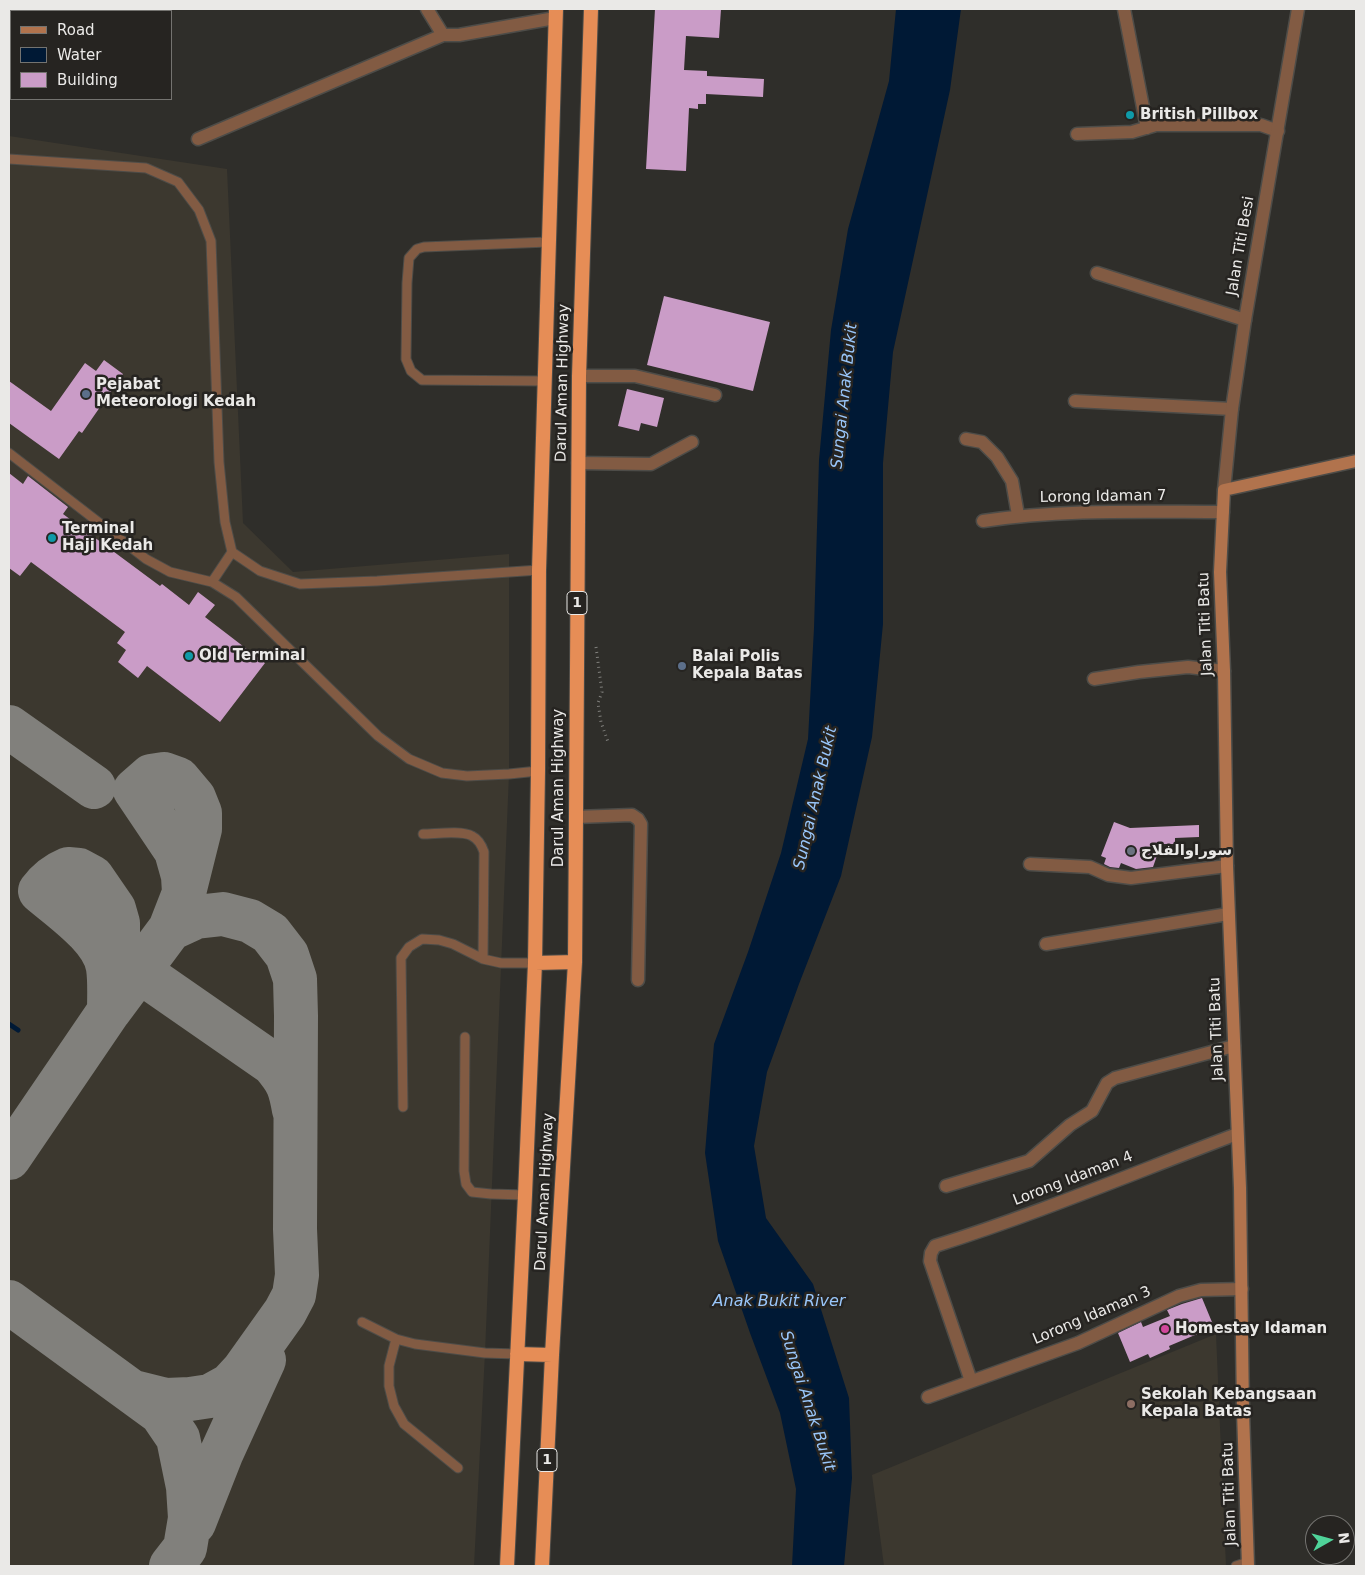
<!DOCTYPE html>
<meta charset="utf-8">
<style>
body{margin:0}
#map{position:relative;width:1365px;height:1575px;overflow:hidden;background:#2f2e2a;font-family:"DejaVu Sans",sans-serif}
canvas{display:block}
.frame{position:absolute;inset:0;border:10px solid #eae9e7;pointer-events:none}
.legend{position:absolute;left:10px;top:10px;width:162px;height:90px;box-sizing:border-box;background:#262421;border:1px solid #747370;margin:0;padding:6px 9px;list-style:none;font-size:15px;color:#eae9e7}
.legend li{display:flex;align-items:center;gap:10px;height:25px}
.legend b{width:25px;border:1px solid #747370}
.north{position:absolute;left:1305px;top:1515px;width:50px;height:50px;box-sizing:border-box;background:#262421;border:1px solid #747370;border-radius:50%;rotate:83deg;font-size:14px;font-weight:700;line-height:20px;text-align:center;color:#eae9e7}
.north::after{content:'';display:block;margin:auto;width:18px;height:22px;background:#4fd399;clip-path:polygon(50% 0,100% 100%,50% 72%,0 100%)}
</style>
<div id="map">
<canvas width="1365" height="1575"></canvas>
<div class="frame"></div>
<ul class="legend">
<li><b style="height:6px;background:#b1734d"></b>Road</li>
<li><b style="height:14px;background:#001935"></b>Water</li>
<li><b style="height:14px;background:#ca9cc7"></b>Building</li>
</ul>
<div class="north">N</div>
</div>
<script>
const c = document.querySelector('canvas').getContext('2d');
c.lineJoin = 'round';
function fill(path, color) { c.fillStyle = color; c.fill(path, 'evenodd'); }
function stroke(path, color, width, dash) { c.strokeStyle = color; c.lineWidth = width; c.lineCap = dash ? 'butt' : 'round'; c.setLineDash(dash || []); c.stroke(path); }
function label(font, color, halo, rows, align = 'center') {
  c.font = font + ' "DejaVu Sans",Cairo,sans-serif'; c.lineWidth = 5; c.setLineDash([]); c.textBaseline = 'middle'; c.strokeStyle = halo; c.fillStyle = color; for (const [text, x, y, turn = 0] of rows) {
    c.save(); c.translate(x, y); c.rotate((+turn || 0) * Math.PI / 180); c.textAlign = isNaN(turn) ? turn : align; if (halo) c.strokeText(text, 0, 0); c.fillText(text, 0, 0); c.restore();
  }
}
const built = new Path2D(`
 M9 136 227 169 243 523 293 572 509 554V774L485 1353 474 1566H9Z
 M1216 1334 1226 1566H884L872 1475Z`);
const water = new Path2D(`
 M896 9H961L950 90 893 352 883 463V624L872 737 841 876 799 984 767 1072 754 1146 766 1218 813 1284 849 1398 852 1478 844 1566H792L796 1489 780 1413 750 1333 718 1241 705 1153 714 1044 748 952 781 853 808 739 814 628 819 460 831 330 848 229 889 81Z`);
const stream = new Path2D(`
 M9 1024 18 1030`);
const taxiway = new Path2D(`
 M9 727 94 787
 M68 869 79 870 92 877 114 909 118 923V934L109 1011C109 997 110 982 108 968 104 938 62 910 40 891 48 880 56 874 68 869Z
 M119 949 123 956 139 971 273 1064C288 1082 290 1087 294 1110
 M9 1158 109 1011 170 929 184 893 200 829V813L194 798 178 779 164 774 151 776 135 790 176 851 183 876 184 893
 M9 1302 161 1413 178 1438 188 1487 190 1518 185 1548 171 1566
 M134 1392 166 1400 190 1399 210 1396 230 1385 243 1371 285 1312 294 1295 297 1275 295 1229 296 1016 295 979 287 955 270 933 250 921 223 914 196 917 170 929
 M194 1523 222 1452 264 1360`);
const building = new Path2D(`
 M655 9H721L719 38 686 36 684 70 707 71V76L764 79 763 97 706 94V104H698V109L689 108 686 171 646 169Z
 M664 296 770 322 753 391 647 365Z
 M104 360 123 374 82 433 79 431 59 459 9 423V381L51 411 85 363 96 371Z
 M627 389 664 398 657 427 641 423 639 431 618 426Z
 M9 473 23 484 28 476 68 507 63 514 160 586 162 584 189 605 198 592 215 605 205 617 265 663 220 722 147 666 138 678 118 662 126 650 117 643 125 632 31 562 20 576 9 568Z
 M1114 822 1130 828 1199 825V837L1175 838V844H1161L1153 867 1136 869 1121 863 1119 868 1110 867 1104 864 1106 858 1101 856Z
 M1202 1298 1214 1327 1169 1346 1170 1349 1150 1358 1148 1354 1130 1362 1118 1333 1141 1322 1143 1327 1170 1316 1167 1310 1182 1304Z`);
const path = new Path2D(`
 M596 647 602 692 598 703 601 722 608 742`);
const service = new Path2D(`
 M9 159 146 168 178 182 199 210 211 241 219 462 225 522 232 552 260 571 300 584 377 581 539 570
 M544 381 422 380 411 371 406 359 407 283 409 258 417 249 424 247 548 242
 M9 453 146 559 170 572 212 582 236 597 378 736 409 759 442 773 467 776 509 774 538 771
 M212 582 232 552
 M423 834C435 834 462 830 472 836 478 839 482 846 484 852L483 959
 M465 1037 464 1171 466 1184 472 1192 491 1194 525 1195
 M403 1107 401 958 409 947 422 939 439 940 453 944 483 959 501 963H535
 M362 1322 396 1339 415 1344 485 1353 517 1354
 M396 1339 389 1366V1386L394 1406 404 1424 458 1468
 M1236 1566 1248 1562`);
const minor = new Path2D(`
 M427 9 443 35
 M1124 9 1147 128
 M1077 134 1132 132 1156 125H1261L1278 131
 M198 139 443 35H459L555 18
 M1097 273 1245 320
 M579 376H635L715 395
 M1075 401 1232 409
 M966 439 982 442 997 457 1012 481 1018 515
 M578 463 651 464 692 442
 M983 521C1062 509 1143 512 1223 512
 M1094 679 1139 672 1188 667 1224 671
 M576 817 632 815 638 819 641 824 638 980
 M1030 864 1090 867 1108 875 1131 878 1227 866
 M1046 944 1228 914
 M946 1186 1029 1161 1070 1125 1092 1111 1107 1083 1115 1078 1234 1046
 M971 1381 930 1261 931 1253 935 1246C1037 1214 1136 1172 1237 1134
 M928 1397 1078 1343 1179 1296 1201 1290 1242 1289`);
const tertiary = new Path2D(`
 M1224 490 1232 409 1245 320 1298 9`);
const secondary = new Path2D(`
 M1248 1566 1243 1411 1240 1188 1227 866 1224 671 1220 572 1224 490 1356 461`);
const trunk = new Path2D(`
 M535 963 575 962
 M517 1354 552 1355
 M507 1566 525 1195 535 963 538 771 539 570 556 9
 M542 1566 552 1355 575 962 579 376 591 9`);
const markers = [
 [1130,115,5,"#0f9aa8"],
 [86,394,5,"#5c6f8a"],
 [52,538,5,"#0f9aa8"],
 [189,656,5,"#0f9aa8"],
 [682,666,5,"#5c6f8a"],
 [1131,851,5,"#6b7280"],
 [1165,1329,5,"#d1479c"],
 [1131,1404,5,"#8d6e63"]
];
const shields = [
 [577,603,20],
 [547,1460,20]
];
const shieldNames = [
 ["1",577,603],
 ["1",547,1460]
];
const poiNames = [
 ["British Pillbox",1140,115],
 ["Pejabat",96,385],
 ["Meteorologi Kedah",96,402],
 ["Terminal",62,529],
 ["Haji Kedah",62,546],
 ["Old Terminal",199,656],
 ["Balai Polis",692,657],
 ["Kepala Batas",692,674],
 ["سوراوالفلاح",1141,851],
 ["Homestay Idaman",1175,1329],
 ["Sekolah Kebangsaan",1141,1395],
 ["Kepala Batas",1141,1412]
];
const streetNames = [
 ["Jalan Titi Besi",1241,246,-80],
 ["Darul Aman Highway",563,383,-89],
 ["Lorong Idaman 7",1103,497,-1],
 ["Jalan Titi Batu",1206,624,-92],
 ["Darul Aman Highway",559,788,-90],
 ["Jalan Titi Batu",1217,1029,-92],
 ["Lorong Idaman 4",1073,1179,-21],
 ["Darul Aman Highway",545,1192,-87],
 ["Lorong Idaman 3",1092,1316,-23],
 ["Jalan Titi Batu",1230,1494,-92]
];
const waterNames = [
 ["Sungai Anak Bukit",845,396,-84],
 ["Sungai Anak Bukit",816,798,-77],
 ["Anak Bukit River",779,1302],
 ["Sungai Anak Bukit",807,1401,72]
];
fill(built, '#3c382f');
fill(water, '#001935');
stroke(stream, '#001935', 5);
stroke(taxiway, '#81807c', 44);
fill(building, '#ca9cc7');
stroke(service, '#4d4c48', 11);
stroke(minor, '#4d4c48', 15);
stroke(tertiary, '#4d4c48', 15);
stroke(secondary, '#4d4c48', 15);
stroke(trunk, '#4d4c48', 16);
stroke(path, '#81807d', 3, [1, 4]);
stroke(service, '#825b43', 9);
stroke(minor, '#825b43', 12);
stroke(tertiary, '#825b43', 12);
stroke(secondary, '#b1734d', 12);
stroke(trunk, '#e68d56', 14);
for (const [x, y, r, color] of markers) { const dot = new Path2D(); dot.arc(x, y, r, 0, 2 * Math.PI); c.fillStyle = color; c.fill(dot); stroke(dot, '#262421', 2); }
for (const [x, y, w] of shields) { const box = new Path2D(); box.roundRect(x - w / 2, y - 11.5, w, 23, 4); c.fillStyle = '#262421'; c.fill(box); stroke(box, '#eae9e7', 1); }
label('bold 14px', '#eae9e7', null, shieldNames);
label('bold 15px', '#eae9e7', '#262421', poiNames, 'left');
label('15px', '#eae9e7', '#262421', streetNames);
label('italic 16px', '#99c6fa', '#262421', waterNames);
</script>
